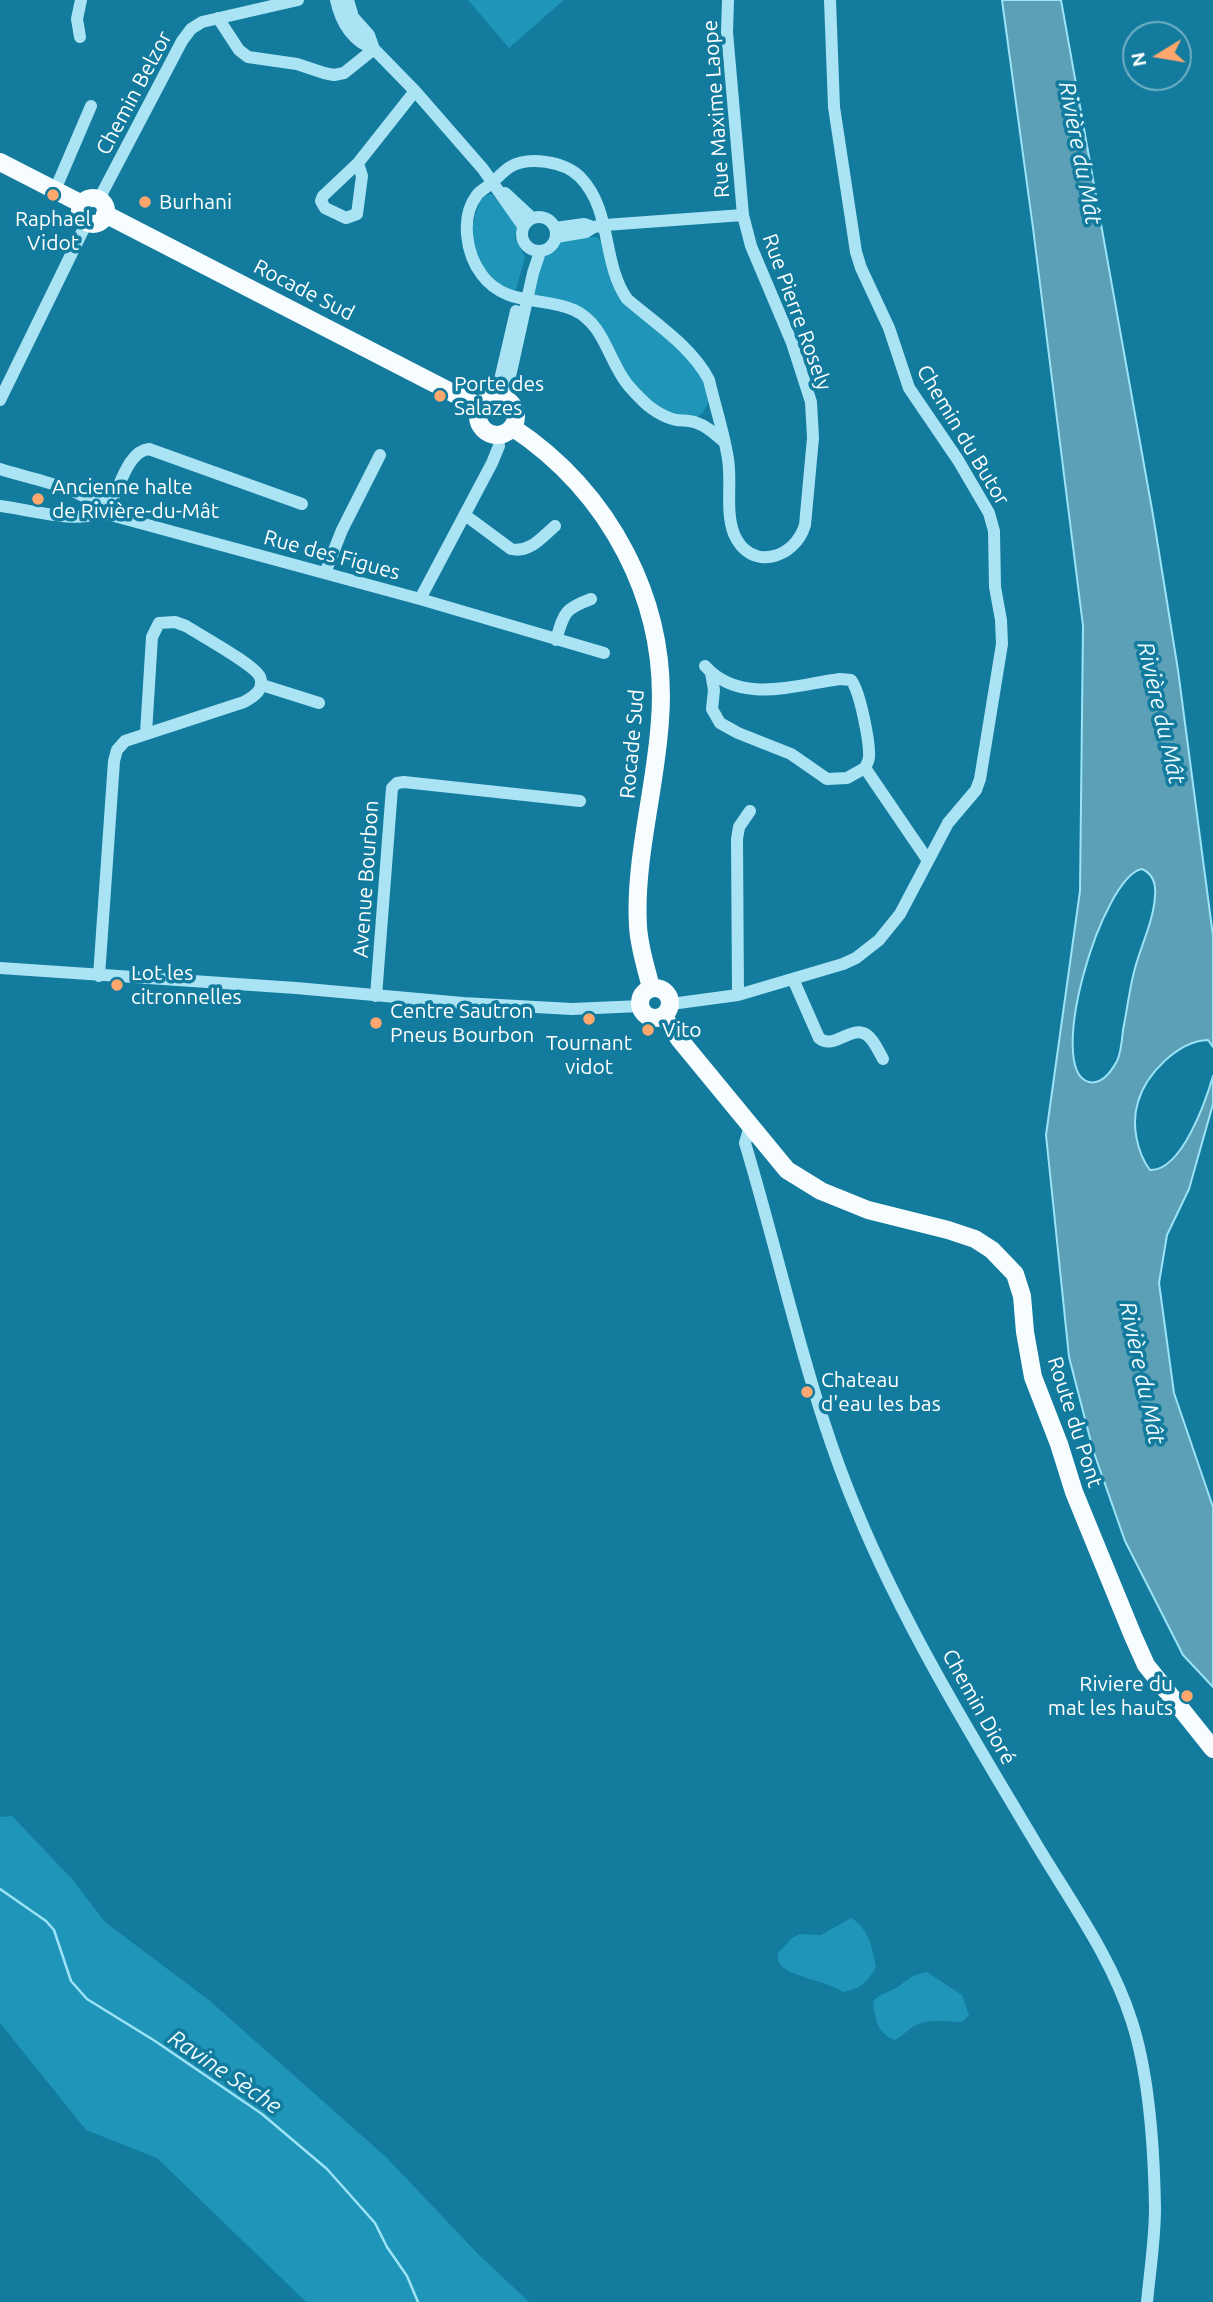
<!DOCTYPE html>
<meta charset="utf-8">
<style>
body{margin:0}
#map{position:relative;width:1213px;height:2302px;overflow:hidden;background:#127b9e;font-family:Ubuntu,sans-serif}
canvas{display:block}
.north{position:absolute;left:1122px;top:21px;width:70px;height:70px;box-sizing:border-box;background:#127b9e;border:2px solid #71b0c5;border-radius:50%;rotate:259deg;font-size:19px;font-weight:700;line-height:28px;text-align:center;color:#fff}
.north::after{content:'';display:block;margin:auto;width:24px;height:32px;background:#ffa76d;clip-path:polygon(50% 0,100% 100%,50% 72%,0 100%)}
</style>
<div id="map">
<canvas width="1213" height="2302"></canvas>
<div class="north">N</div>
</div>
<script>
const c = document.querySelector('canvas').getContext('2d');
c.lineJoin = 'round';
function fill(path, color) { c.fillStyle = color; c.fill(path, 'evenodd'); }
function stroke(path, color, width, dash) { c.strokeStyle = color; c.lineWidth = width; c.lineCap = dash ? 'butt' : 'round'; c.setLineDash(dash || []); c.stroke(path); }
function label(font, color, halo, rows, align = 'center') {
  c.font = font + ' Ubuntu,sans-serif'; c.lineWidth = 7; c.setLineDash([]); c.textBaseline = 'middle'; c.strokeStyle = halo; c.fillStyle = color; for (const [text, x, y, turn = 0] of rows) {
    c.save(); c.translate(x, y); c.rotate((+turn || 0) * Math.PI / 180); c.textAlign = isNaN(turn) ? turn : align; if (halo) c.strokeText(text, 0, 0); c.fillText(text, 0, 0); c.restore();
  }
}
const green = new Path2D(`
 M468 0H564L509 48Z
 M492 194 517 224 515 238 525 257 516 290 509 292C473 264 462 237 483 196Z
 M587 237H597L602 242 610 279 661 334 704 374 708 403 703 413 696 418 677 417 651 403 627 379 593 319 531 295 541 260 550 253 561 241Z
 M12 1816 72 1879 105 1922 210 2001 386 2157 478 2254 529 2302H306L157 2158 86 2130 0 2023V1817Z
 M851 1918C869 1928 872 1948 876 1967 867 1983 860 1989 843 1992 827 1981 787 1976 780 1964 778 1961 778 1957 778 1953L792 1938 800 1934 821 1935Z
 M927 1972 962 1995 969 2015 962 2022C947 2022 927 2018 914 2026 908 2030 902 2036 895 2040 877 2034 875 2018 873 2001 880 1994 884 1994 892 1990 907 1983 906 1976 927 1972Z`);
const water = new Path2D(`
 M1002 0H1061L1153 515 1178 670 1213 936V1047L1208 1040C1178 1041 1146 1074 1138 1102 1131 1124 1137 1153 1150 1170 1182 1171 1206 1100 1213 1076V1104L1189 1189 1167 1235 1159 1283 1174 1393 1213 1507V1687L1183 1655 1125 1541 1093 1450 1069 1357 1046 1135 1080 891 1083 626 1033 228ZM1142 869C1153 874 1156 884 1155 895 1154 921 1140 947 1134 972 1129 991 1127 1011 1123 1030 1122 1040 1121 1053 1117 1061 1111 1072 1102 1085 1089 1082 1044 1071 1102 876 1142 869Z`);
const stream = new Path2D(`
 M0 1889 46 1921 54 1930 71 1981 87 1999 155 2041 262 2114 327 2169 375 2223 387 2247 407 2276 418 2302`);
const minor = new Path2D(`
 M336 0C341 23 352 41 374 49
 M348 0 353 17 369 35 374 49 415 91 483 169 523 226
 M218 18 239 50 248 57 297 64 324 73 334 75 344 73 374 49
 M80 37 77 19 81 0
 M358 163 362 176 357 214 346 218 325 208 321 201 323 196 358 163 415 91
 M55 190 91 106
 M505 193 532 218
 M99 199 182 41 191 29 202 22 298 0
 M522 234a17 17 0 1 1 34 0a17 17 0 1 1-34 0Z
 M555 228 584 224 590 226
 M556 237 586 232 594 227 605 225 743 215
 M496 397 516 311
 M505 399 533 273 540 252
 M0 400 87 222
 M723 441C715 434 707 426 697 423 690 420 683 421 676 420 663 417 649 408 640 398 634 392 627 385 623 378 607 354 602 323 574 310 542 296 506 307 482 275 466 254 460 217 477 195 480 191 486 188 489 185 496 180 502 172 510 167 528 156 564 161 580 177 613 211 601 261 627 299 655 323 692 347 709 380 715 406 724 433 728 459 732 483 725 511 734 534 750 572 795 559 805 525L813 438 811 402 792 343 751 246 743 215 727 32 728 0
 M0 469C22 477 87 488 96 508L95 513C79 524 21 508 0 506
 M95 504 113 498C121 483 129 451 149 449L302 504
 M96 511 420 599 604 653
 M465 515 511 549C530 553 541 538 555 526
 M325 573 342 530 380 455
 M420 599 492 463 499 446 498 435
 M556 640C564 613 564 609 591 599
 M705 666C740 705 795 685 840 679L851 680C860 691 870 743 869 757 869 759 866 766 865 768L847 778 827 779 791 754 738 733 720 723 712 709 714 690 711 673
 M262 685 319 703
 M865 768 927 859
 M0 968 296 988 463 1003 572 1009 641 1006
 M99 976 114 761 117 750 125 741 244 702C253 697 265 690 260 677 255 665 200 635 186 626L175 622 159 623 152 637 146 733
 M793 979 819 1038C834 1051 851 1024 867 1035 874 1040 879 1052 883 1059
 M738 995 737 839 739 827 750 811
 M376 996 392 788 397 783 404 782 580 801
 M671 1004 738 995 843 964 856 958 879 940 900 914 948 823 976 790 980 779 1002 644 1001 620 995 587 994 531 989 513 958 460 909 388 889 328 861 268 856 252 834 107 830 0
 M750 1126 745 1143C782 1265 807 1392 856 1509 903 1623 968 1730 1031 1835 1066 1895 1111 1955 1132 2022 1150 2078 1154 2149 1155 2208 1155 2239 1150 2271 1147 2302`);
const major = new Path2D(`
 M0 162 82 204
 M80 211a13 13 0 1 1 26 0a13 13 0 1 1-26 0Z
 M105 214 480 407
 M478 416a19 19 0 1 1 38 0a19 19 0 1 1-38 0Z
 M512 427C610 492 669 602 660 720 656 787 634 860 638 926 639 947 646 967 651 988
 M640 1003a15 15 0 1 1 30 0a15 15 0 1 1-30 0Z
 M663 1016 680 1040 787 1170 821 1191 868 1210 948 1230 975 1239 992 1250 1015 1274 1022 1296 1025 1332 1033 1377 1059 1444 1074 1492 1133 1636 1146 1665 1213 1749`);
const markers = [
 [53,195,7,"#ffa76d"],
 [145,202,7,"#ffa76d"],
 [440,396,7,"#ffa76d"],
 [38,499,7,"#ffa76d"],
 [117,985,7,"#ffa76d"],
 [589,1019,7,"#ffa76d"],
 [376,1023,7,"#ffa76d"],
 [648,1030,7,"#ffa76d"],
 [807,1392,7,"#ffa76d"],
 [1187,1696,7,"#ffa76d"]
];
const streetNames = [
 ["Chemin Belzor",134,93,-62],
 ["Rue Maxime Laope",716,109,-94],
 ["Rocade Sud",304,290,27],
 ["Rue Pierre Rosely",797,312,70],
 ["Chemin du Butor",963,435,59],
 ["Rue des Figues",332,555,15],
 ["Rocade Sud",632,744,-85],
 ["Avenue Bourbon",366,879,-86],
 ["Route du Pont",1075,1422,72],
 ["Chemin Dioré",979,1707,61]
];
const poiNames = [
 ["Burhani",159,202],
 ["Raphael",53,219,"center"],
 ["Vidot",53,243,"center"],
 ["Porte des",454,384],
 ["Salazes",454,408],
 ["Ancienne halte",52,487],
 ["de Rivière-du-Mât",52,511],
 ["Lot les",131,973],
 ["citronnelles",131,997],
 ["Centre Sautron",390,1011],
 ["Pneus Bourbon",390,1035],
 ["Vito",662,1030],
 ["Tournant",589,1043,"center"],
 ["vidot",589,1067,"center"],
 ["Chateau",821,1380],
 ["d'eau les bas",821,1404],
 ["Riviere du",1173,1684,"right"],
 ["mat les hauts",1173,1708,"right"]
];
const waterNames = [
 ["Rivière du Mât",1080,153,79],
 ["Rivière du Mât",1161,713,77],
 ["Rivière du Mât",1142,1373,78],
 ["Ravine Sèche",225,2072,34]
];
fill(green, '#1e95b9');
fill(water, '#5ba0b6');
stroke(water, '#9ce3f7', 2);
stroke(stream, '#9ce3f7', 2.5);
stroke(minor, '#a9e3f4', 12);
stroke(major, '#f7fdff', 18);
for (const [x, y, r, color] of markers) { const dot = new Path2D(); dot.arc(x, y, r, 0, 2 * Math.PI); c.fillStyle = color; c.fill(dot); stroke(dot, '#127b9e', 2.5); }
label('21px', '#fff', '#127b9e', streetNames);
label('21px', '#fff', '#127b9e', poiNames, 'left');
label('italic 23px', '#edfafe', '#127b9e', waterNames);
</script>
